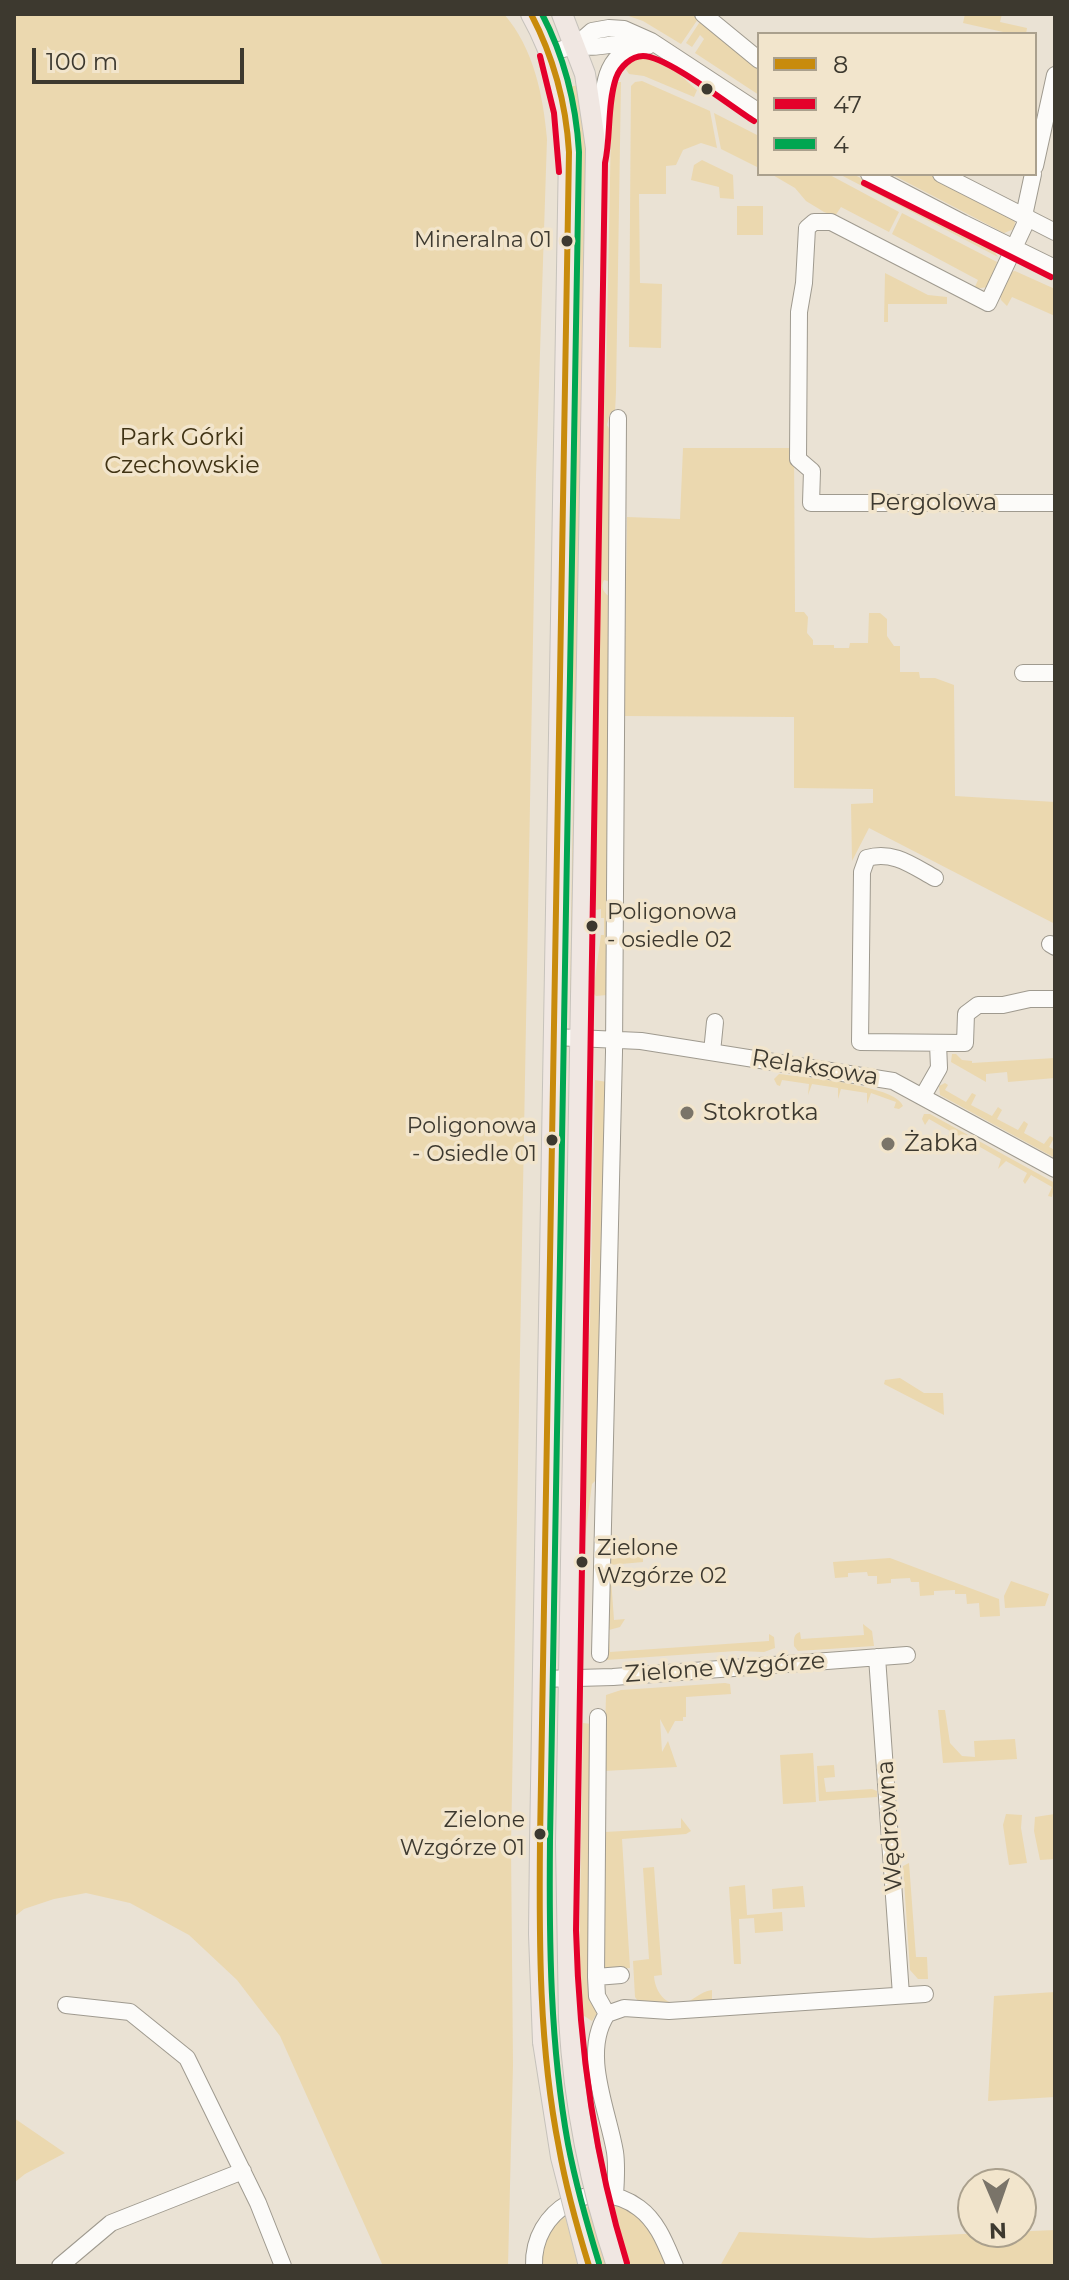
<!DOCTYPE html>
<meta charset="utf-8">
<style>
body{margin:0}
#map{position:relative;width:1069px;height:2280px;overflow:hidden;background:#eae2d4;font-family:Montserrat,sans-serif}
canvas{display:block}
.frame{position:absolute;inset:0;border:16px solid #3d392f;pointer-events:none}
.legend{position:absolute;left:757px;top:32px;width:280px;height:144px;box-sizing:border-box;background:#f2e5cc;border:2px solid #aaa08d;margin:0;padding:10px 14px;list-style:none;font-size:24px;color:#3d392f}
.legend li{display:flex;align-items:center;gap:16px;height:40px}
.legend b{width:40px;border:2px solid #aaa08d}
.north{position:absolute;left:957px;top:2168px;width:80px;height:80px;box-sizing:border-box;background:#f2e5cc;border:2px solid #aaa08d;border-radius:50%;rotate:178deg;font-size:22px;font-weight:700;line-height:32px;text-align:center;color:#3d392f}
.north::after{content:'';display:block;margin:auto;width:28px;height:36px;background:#7a7469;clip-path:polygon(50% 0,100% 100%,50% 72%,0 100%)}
.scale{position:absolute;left:32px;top:48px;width:212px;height:36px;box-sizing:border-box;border:4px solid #3d392f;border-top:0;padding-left:10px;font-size:24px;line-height:28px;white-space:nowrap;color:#3d392f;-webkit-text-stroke:6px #f2e5cc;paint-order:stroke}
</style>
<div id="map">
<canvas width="1069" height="2280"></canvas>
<div class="frame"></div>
<ul class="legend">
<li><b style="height:10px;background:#c88b0c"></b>8</li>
<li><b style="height:10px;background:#e4002b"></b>47</li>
<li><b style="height:10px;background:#00a651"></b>4</li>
</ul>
<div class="north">N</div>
<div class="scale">100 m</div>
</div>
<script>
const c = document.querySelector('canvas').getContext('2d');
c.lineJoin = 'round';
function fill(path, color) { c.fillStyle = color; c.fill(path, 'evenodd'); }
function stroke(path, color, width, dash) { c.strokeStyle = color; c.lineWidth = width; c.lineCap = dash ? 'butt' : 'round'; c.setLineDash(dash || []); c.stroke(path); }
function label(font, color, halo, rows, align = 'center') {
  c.font = font + ' Montserrat,sans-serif'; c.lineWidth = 7; c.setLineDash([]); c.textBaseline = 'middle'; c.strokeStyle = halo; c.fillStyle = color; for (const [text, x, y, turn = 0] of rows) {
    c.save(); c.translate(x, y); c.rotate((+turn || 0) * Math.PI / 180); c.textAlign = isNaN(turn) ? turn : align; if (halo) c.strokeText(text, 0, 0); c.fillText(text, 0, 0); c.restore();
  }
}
const green = new Path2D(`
 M14 14H504C534 49 543 95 547 139L536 475 511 1845 513 2065 508 2266H383L280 2036 237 1980 189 1935 130 1903 86 1893 54 1899 24 1909 14 1917Z
 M623 14H692L698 19 681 44 643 21Z
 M965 14H1002L1000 22 1027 28 1026 34H1012L963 23Z
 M701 20 759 69V95L695 53 704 39 700 35 692 47 686 43Z
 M640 54C664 58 680 75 697 90L694 97 644 76 629 74 621 62 626 58Z
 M642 81 710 111 717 148 701 143 683 150 676 165 666 166V194H639L640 283 662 284 661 348 629 347 631 86 635 82Z
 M612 82H621L616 392 615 412 610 413 607 425 614 437 611 582 604 580C600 588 604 593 611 598L607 995 596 996 593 993 601 935H604V918H601V909L596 910 592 876 597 495 606 375Z
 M579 85 587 143 573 993H570L574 727 570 584 569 87Z
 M714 113 759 136V168L721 149Z
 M702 160 733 175 734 199 720 198 719 187 691 180 694 165Z
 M771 174H828L899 212 889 232 841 207 835 216 824 212 806 201 795 188Z
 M839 174H853L992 248 998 257Z
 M891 174H929L1012 218 1015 222 1014 229 1004 233Z
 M737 206H763V235H737Z
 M902 213 997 262 988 287 974 289 978 280 892 234Z
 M1015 271 1055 289V316L1012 297 1007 306 1001 300 1000 293 1010 272Z
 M885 273 928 295 947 297V304H888V322H884Z
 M683 448H794L795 612H804L808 617 807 633 813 640V645H834V648H849L850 643H868L869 613H880L887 619V636L894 646H900V672H919L920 678H935L954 685 955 796 1055 802V924L869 828 852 861 851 804 873 803V789L794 788V717L624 716 627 517 680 519Z
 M952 1054H956L962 1060 972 1061V1063L1055 1058V1078L1008 1082 1007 1072 986 1074V1082L951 1062Z
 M779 1074C802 1077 896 1085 903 1106L899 1109 894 1108 896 1102 871 1093 867 1104V1093L841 1089 838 1099V1088L812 1084 808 1095 809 1084 782 1080 780 1086 777 1085 774 1079Z
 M595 1080 607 1082 598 1478 592 1484 585 1537 581 1522V1455L590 1323Z
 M945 1083 948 1085 945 1090 966 1102 972 1093 976 1095 971 1105 992 1116 998 1107 1002 1110 997 1119 1018 1130 1024 1121 1028 1124 1024 1133 1044 1144 1050 1136 1054 1138 1049 1147 1055 1150V1158L940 1095 939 1086Z
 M924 1114H930L1055 1183 1052 1197 1048 1196 1052 1187 1031 1175 1025 1184 1023 1181 1027 1173 1006 1161 998 1169 1001 1159 980 1147 972 1155 975 1145 954 1133 947 1141 950 1131 929 1119 925 1125 922 1119Z
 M900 1378 924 1393H943L944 1415 884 1384 885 1380Z
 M643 1556V1562L610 1565 614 1620 625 1619 620 1627 609 1630 610 1652 769 1641V1634L774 1637 775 1648 764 1652 736 1651 606 1660 608 1559Z
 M890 1558 999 1599 1000 1616 980 1617 979 1603 967 1604 966 1594H955V1590L934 1591V1595L920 1596 919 1582H911L910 1578 891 1579V1583L877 1584V1576H868L867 1572 848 1573V1577L835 1578 833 1562Z
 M1011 1581 1049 1594 1045 1606 1005 1608 1004 1596Z
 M863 1624 872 1631 874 1646 798 1651 794 1646C794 1640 793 1634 800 1632L801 1639 864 1635Z
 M725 1683 730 1684 731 1694 686 1697V1717H683V1721H675L668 1734 660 1719 662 1752 668 1741 677 1767 604 1771 606 1695 621 1690Z
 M938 1710H945L950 1743 962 1756 975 1757 974 1741 1015 1739 1017 1759 943 1763Z
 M583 1723 592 1724 597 2013 592 2021 581 2014 579 1976Z
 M813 1753 816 1802 783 1804 780 1755Z
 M834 1765 835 1777 824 1778 826 1792 872 1789 877 1791V1797L819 1801 817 1766Z
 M1006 1814 1022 1815 1021 1828 1027 1863 1009 1865 1003 1825Z
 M1055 1814V1859L1040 1860 1034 1831 1035 1817Z
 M681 1818 691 1831 686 1834 622 1839 630 1968 603 1970 604 1832 681 1828Z
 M909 1863 916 1957H927L928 1979H918L910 1970 903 1866Z
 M654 1867 662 1975 654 1976C655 1991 665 2007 683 2003 694 2001 699 1992 712 1990V2002L681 2004 638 2001 635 1997 633 1961 649 1959 643 1868Z
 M745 1885 747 1915 782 1912 783 1931 755 1933 754 1918 739 1919 741 1964H734L729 1887Z
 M803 1886 805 1907 773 1909 772 1889Z
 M1055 1992V2097L988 2101 994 1996Z
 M14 2118 65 2153 25 2174 14 2183Z
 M608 2202C647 2213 652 2233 668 2266H541C539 2223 572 2209 608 2202Z
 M1055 2230V2266H720L739 2232 871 2238Z`);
const minor = new Path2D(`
 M703 14 759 60
 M576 45C597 51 617 40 638 44
 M550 53 576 45 592 31 609 28 624 29 651 41 759 112
 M600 140C605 103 595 48 648 46
 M1035 166 1055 75
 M869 174 963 223 1055 268
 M941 174 1055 232
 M1033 174 1025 211 1027 220 988 303 831 222H814L807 228 804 283 799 312 798 459 812 471 811 503H1055
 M1023 673H1055
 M935 878C913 866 893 850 867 858L862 872 860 1042 965 1043 966 1014 978 1005H1003L1030 999H1055
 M1050 944 1055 947
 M554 1037 641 1041 893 1081 1055 1169
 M712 1052 715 1022
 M923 1096 939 1068 938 1043
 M600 1654 614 1052 618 418
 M877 1657 901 1995
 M542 1679 613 1677 907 1655
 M598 1717 596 1977 597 1996 607 2014
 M596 1977 621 1975
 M66 2005 130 2012 187 2058 258 2203 283 2266
 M607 2014 624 2008 669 2011 925 1994
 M607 2014C581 2053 608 2110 615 2152 617 2166 616 2181 615 2195
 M60 2266 111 2223 243 2171
 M534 2266C532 2210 593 2174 639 2208 658 2222 666 2245 675 2266`);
const major = new Path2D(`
 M531 14C555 57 567 103 569 152L540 1844 539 1934 543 2042
 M562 14 585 74 596 148 566 1843 569 2019`);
const majorBridge = new Path2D(`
 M569 2019C574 2103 590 2186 617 2266
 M543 2042 561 2157 589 2266`);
const bus1 = new Path2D(`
 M531 14C554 58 566 103 569 152L540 1839C539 1942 539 2047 559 2148 566 2188 577 2227 589 2266`);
const bus2 = new Path2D(`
 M540 56 554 113 559 172
 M864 183 1051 277
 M627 2263C593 2154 579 2044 576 1930L605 163C611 136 607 105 616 78 620 67 631 56 643 56 667 56 730 106 754 121`);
const bus3 = new Path2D(`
 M542 14C565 58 576 103 579 152L550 1839C549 1941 550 2044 568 2144 576 2185 587 2224 599 2263`);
const markers = [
 [707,89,7,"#3d392f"],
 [567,241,7,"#3d392f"],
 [592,926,7,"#3d392f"],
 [687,1113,8,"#7a7469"],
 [552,1140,7,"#3d392f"],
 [888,1144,8,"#7a7469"],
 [582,1562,7,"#3d392f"],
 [540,1834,7,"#3d392f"]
];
const busNames = [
 ["Mineralna 01",552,241],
 ["Poligonowa",607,913,"left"],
 ["- osiedle 02",607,941,"left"],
 ["Poligonowa",537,1127],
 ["- Osiedle 01",537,1155],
 ["Zielone",597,1549,"left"],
 ["Wzgórze 02",597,1577,"left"],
 ["Zielone",525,1821],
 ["Wzgórze 01",525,1849]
];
const parkNames = [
 ["Park Górki",182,438],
 ["Czechowskie",182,466]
];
const streetNames = [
 ["Pergolowa",933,503],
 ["Relaksowa",815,1068,9],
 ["Zielone Wzgórze",725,1668,-4],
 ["Wędrowna",890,1826,-94]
];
const poiNames = [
 ["Stokrotka",703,1113],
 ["Żabka",904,1144]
];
fill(green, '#ebd8af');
stroke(minor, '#9f9a8f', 18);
stroke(major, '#c6c2bb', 22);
stroke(minor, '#fcfbf9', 16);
stroke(major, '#f0e7e2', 20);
stroke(majorBridge, '#c6c2bb', 22, []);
stroke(majorBridge, '#f0e7e2', 20);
stroke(bus1, '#c88b0c', 6);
stroke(bus2, '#e4002b', 6);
stroke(bus3, '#00a651', 6);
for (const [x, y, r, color] of markers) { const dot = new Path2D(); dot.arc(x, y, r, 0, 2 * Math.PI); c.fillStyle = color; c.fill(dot); stroke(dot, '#f2e5cc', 3); }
label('22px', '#3d392f', '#f2e5cc', busNames, 'right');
label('24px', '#403314', '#f2e5cc', parkNames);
label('24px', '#3d392f', '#f2e5cc', streetNames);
label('24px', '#3d392f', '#f2e5cc', poiNames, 'left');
</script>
